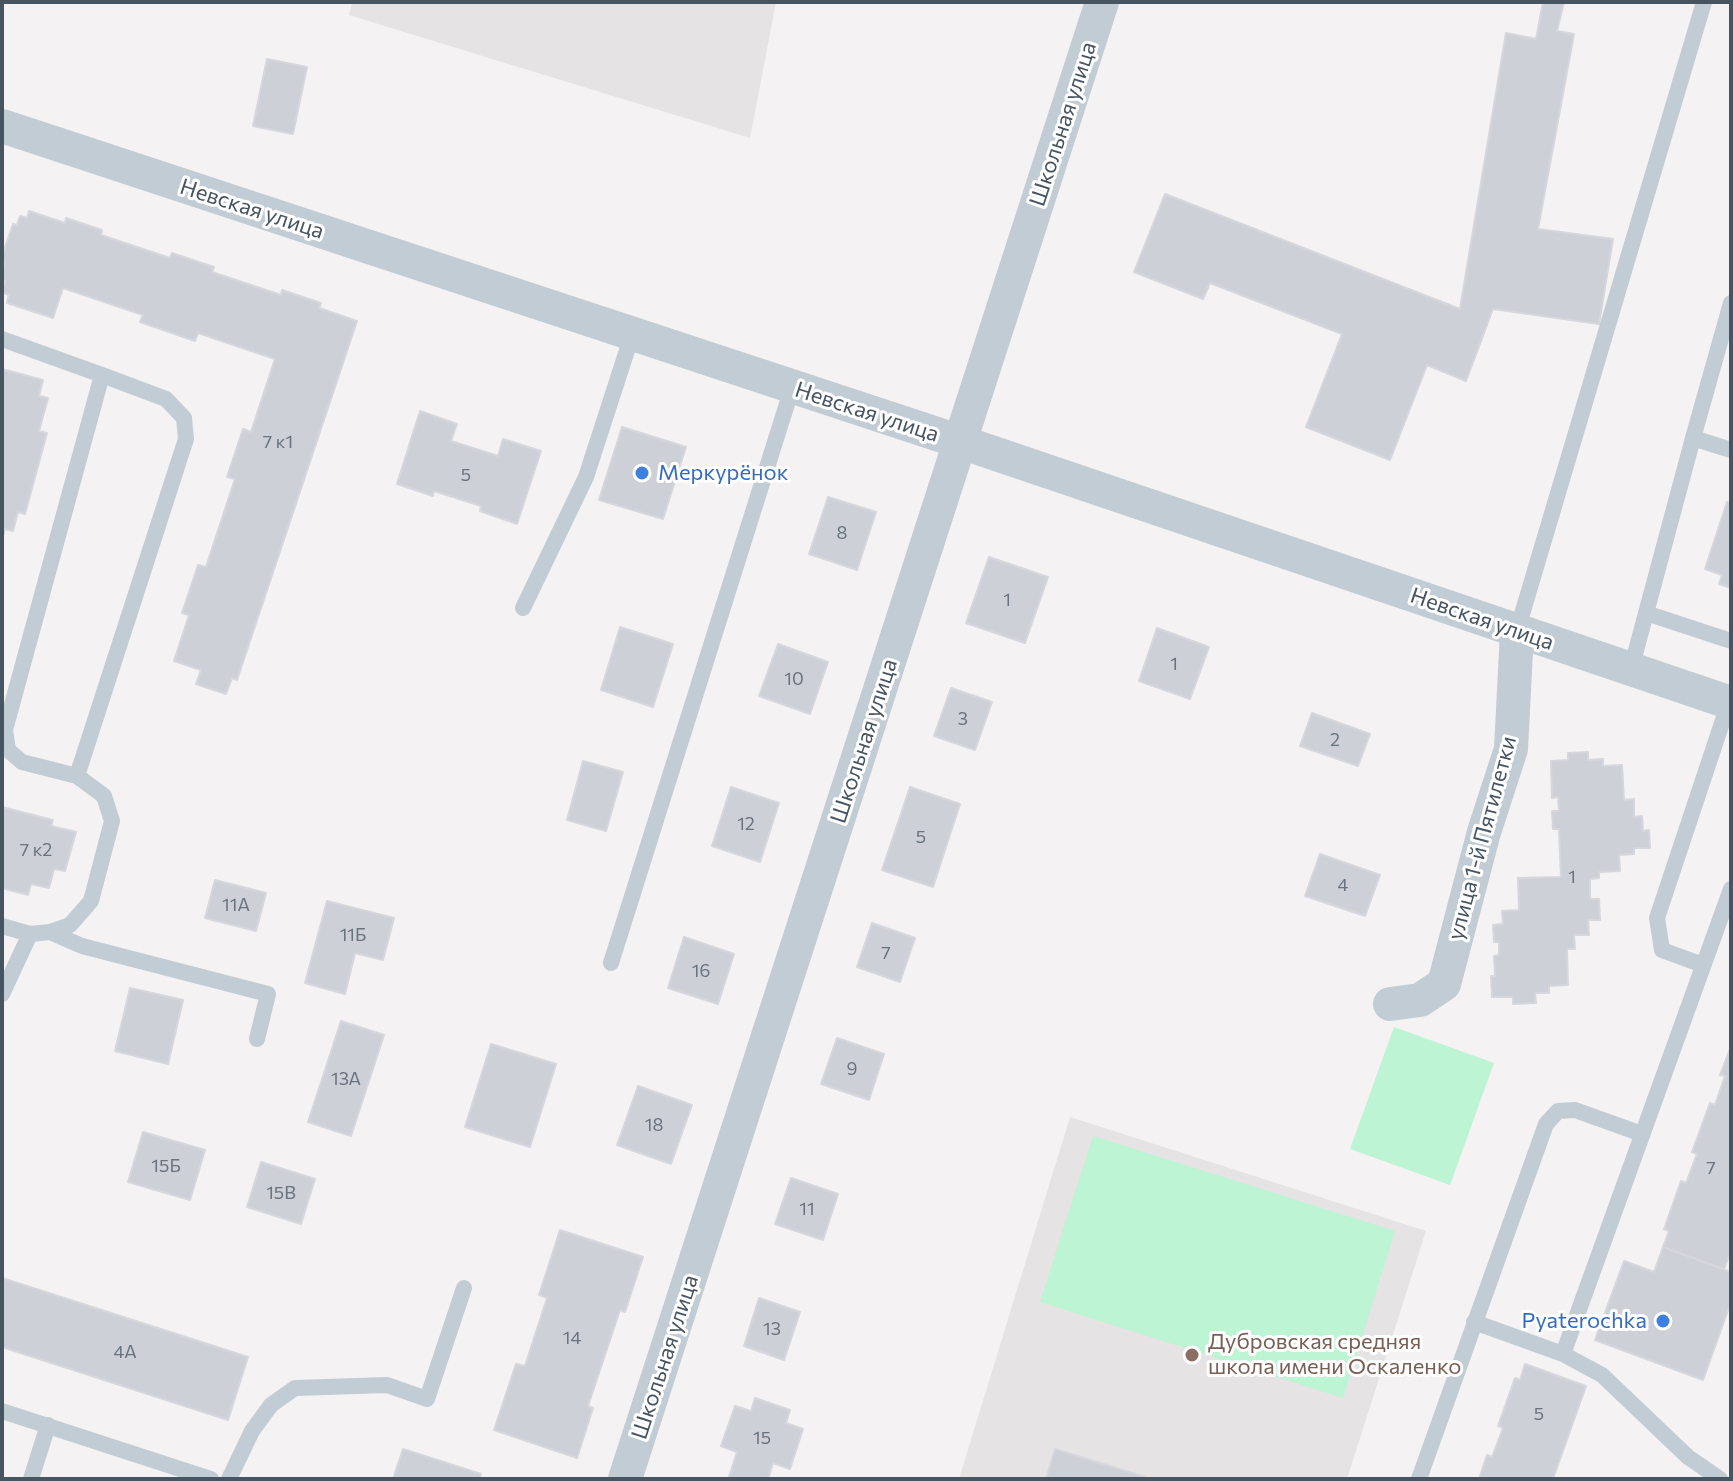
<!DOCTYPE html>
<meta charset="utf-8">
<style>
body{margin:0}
#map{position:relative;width:1733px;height:1481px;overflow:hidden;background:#f4f2f2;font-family:Commissioner,sans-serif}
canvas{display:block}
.frame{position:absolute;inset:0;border:4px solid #475461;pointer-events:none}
</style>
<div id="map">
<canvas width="1733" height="1481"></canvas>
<div class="frame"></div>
</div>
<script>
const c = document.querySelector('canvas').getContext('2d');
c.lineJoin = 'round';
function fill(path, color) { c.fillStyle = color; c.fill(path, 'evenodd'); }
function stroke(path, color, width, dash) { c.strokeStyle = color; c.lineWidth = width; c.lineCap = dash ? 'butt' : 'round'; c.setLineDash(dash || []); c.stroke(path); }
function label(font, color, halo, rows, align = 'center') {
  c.font = font + ' Commissioner,sans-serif'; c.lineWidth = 6; c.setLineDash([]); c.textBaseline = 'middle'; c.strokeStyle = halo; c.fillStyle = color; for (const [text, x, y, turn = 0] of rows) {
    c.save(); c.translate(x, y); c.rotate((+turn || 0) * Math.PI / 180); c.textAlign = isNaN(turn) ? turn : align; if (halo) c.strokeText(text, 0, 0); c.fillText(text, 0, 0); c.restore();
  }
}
const education = new Path2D(`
 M352 2H776L750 138 349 15Z
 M1070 1117 1426 1231 1347 1479H959Z`);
const green = new Path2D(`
 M1394 1027 1494 1063 1450 1185 1350 1149Z
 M1093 1136 1395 1231 1343 1398 1040 1302Z`);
const building = new Path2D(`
 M1543 2H1564L1557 31 1574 34 1538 229 1613 239 1599 324 1493 309 1466 381 1427 365 1390 460 1306 427 1342 334 1210 283 1203 299 1134 272 1165 194 1460 309 1506 33 1536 39Z
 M267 59 307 67 293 134 253 126Z
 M29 211 65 223 66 218 102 230 101 235 170 258 172 253 214 267 212 272 281 295 282 290 321 303 319 308 357 321 237 680 232 678 226 694 196 684 201 670 174 661 189 615 182 613 198 565 206 567 235 479 227 477 243 429 251 432 275 359 198 333 195 341 140 322 143 315 63 288 53 318 7 303 9 295 2 292 6 281 2 280 4 263 2 256 13 224 17 225 20 216 27 218Z
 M2 369 43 380 39 396 48 398 39 431 47 433 25 514 18 512 13 531 5 529 2 539Z
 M420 411 457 424 451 441 498 456 503 439 541 451 517 524 480 511 481 506 434 491 433 496 397 484Z
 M622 427 686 447 663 519 599 500Z
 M828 497 876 512 857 570 809 554Z
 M1727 502 1731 503V588L1719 584 1722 575 1705 569Z
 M989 557 1048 577 1025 643 966 623Z
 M620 627 673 644 653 707 601 690Z
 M1157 628 1209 647 1190 699 1139 681Z
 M778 644 828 662 810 714 759 696Z
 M951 688 992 702 975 750 934 736Z
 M1312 713 1370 734 1358 766 1300 746Z
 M1588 752V760L1603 759V766L1622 765 1624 800 1634 799V817L1642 816 1643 831 1649 830 1650 848H1634V854L1619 855 1620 871 1599 872V878L1590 879V899H1599L1600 920H1588L1589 935H1574L1575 949H1567L1568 985 1549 986V993H1535L1536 1003 1513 1004V997H1492L1491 976H1495L1494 956 1499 955V942H1494L1493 925 1503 924 1502 911 1519 910 1518 878 1561 877 1559 829H1553L1552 811H1559L1558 797 1552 798 1551 761 1568 760V753Z
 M583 761 623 772 606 831 567 820Z
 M731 787 779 803 760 862 712 846Z
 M910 787 960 804 933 887 882 870Z
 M2 807 53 820 51 826 76 832 65 871 54 869 49 888 31 884 28 895 2 888Z
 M1320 854 1380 875 1365 916 1305 896Z
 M215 880 266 893 256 931 205 918Z
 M327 901 394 918 383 960 355 953 345 994 305 983Z
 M872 923 915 938 900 982 857 967Z
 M684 937 734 954 718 1004 668 988Z
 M130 988 183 1000 168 1064 115 1051Z
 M341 1021 384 1035 351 1136 308 1122Z
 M837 1038 884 1054 869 1100 821 1084Z
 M491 1044 556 1064 530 1147 465 1127Z
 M1731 1046V1251L1724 1269 1663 1247 1669 1231 1664 1229 1681 1181 1686 1183 1697 1154 1692 1152 1710 1103 1715 1105 1725 1076 1720 1075Z
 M638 1086 692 1105 671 1164 617 1145Z
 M143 1132 205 1150 190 1200 128 1182Z
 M261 1162 315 1179 301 1224 247 1207Z
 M791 1178 838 1194 823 1240 775 1224Z
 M560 1230 643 1257 625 1312 620 1310 588 1406 593 1408 577 1458 494 1430 516 1364 525 1366 547 1298 539 1295Z
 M1663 1247 1731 1272V1302L1703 1380 1595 1340 1624 1261 1654 1272Z
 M2 1278 248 1357 228 1420 2 1347Z
 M759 1298 800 1312 784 1360 744 1346Z
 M1525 1364 1586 1386 1553 1479H1479L1487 1455 1492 1457 1503 1428 1498 1426 1515 1378 1520 1380Z
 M755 1398 790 1410 786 1423 803 1429 790 1469 773 1463 768 1479H735L729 1477 737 1452 721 1446 735 1406 751 1411Z
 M403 1449 481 1474 479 1479H393Z
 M1055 1449 1145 1477V1479H1046Z`);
const service = new Path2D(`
 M2 339 102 375 5 730 8 750 22 762 77 776
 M1693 438 1731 303
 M523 608 586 477 632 335
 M1646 613 1731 641
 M1517 631 1704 2
 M1631 669 1693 438 1731 450
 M2 926 30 934
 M50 932 82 946 268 994 257 1039
 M611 963 792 388
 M1703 965 1662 950 1657 918 1729 702
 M2 994 30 934 50 932 70 925 91 901 112 821 104 796 77 776 186 439 184 418 166 399 102 375
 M1474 1322 1563 1354 1602 1375 1688 1457 1720 1479
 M1563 1354 1731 889
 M2 1411 211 1479
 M31 1479 48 1425
 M229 1479 252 1431 271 1405 295 1388 387 1385 427 1399 464 1288
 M1419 1479 1546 1124 1558 1111 1575 1110 1642 1134`);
const minor = new Path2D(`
 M2 126 961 442 1731 703
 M1390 1004 1420 1000 1444 984 1484 832 1511 749 1517 631
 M625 1479 1102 2`);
const markers = [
 [642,473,8,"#3f7fe0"],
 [1663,1321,8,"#3f7fe0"],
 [1192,1355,8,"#8d6e63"]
];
const numberNames = [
 ["7 к1",278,442],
 ["5",466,475],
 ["8",842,533],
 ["1",1007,600],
 ["1",1174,664],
 ["10",794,679],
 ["3",963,719],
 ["2",1335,740],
 ["12",746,824],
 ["5",921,837],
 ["7 к2",36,850],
 ["1",1572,877],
 ["4",1343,885],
 ["11А",236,905],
 ["11Б",353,935],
 ["7",886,953],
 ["16",701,971],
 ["9",852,1069],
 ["13А",346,1079],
 ["18",654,1125],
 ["15Б",166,1166],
 ["7",1711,1168],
 ["15В",281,1193],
 ["11",807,1209],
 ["13",772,1329],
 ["14",572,1338],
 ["4А",125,1352],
 ["5",1539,1414],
 ["15",762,1438]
];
const streetNames = [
 ["Школьная улица",1063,124,-72],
 ["Невская улица",252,209,18],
 ["Невская улица",867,412,18],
 ["Невская улица",1482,619,19],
 ["Школьная улица",864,741,-72],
 ["улица 1-й Пятилетки",1482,838,-75],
 ["Школьная улица",665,1357,-72]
];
const shopNames = [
 ["Меркурёнок",658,473],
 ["Pyaterochka",1647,1321,"right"]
];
const educationNames = [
 ["Дубровская средняя",1208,1342],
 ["школа имени Оскаленко",1208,1367]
];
fill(education, '#e5e3e3');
fill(green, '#bdf4d4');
fill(building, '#cdd0d6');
stroke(building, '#d5d7dd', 2);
stroke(service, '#c1ccd4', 16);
stroke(minor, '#c1ccd4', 34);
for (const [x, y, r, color] of markers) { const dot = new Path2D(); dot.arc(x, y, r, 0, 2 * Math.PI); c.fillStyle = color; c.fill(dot); stroke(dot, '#fff', 3); }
label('18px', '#68737e', null, numberNames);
label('22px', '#475461', '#fff', streetNames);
label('22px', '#366cbe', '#fff', shopNames, 'left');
label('22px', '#785e54', '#fff', educationNames, 'left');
</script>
